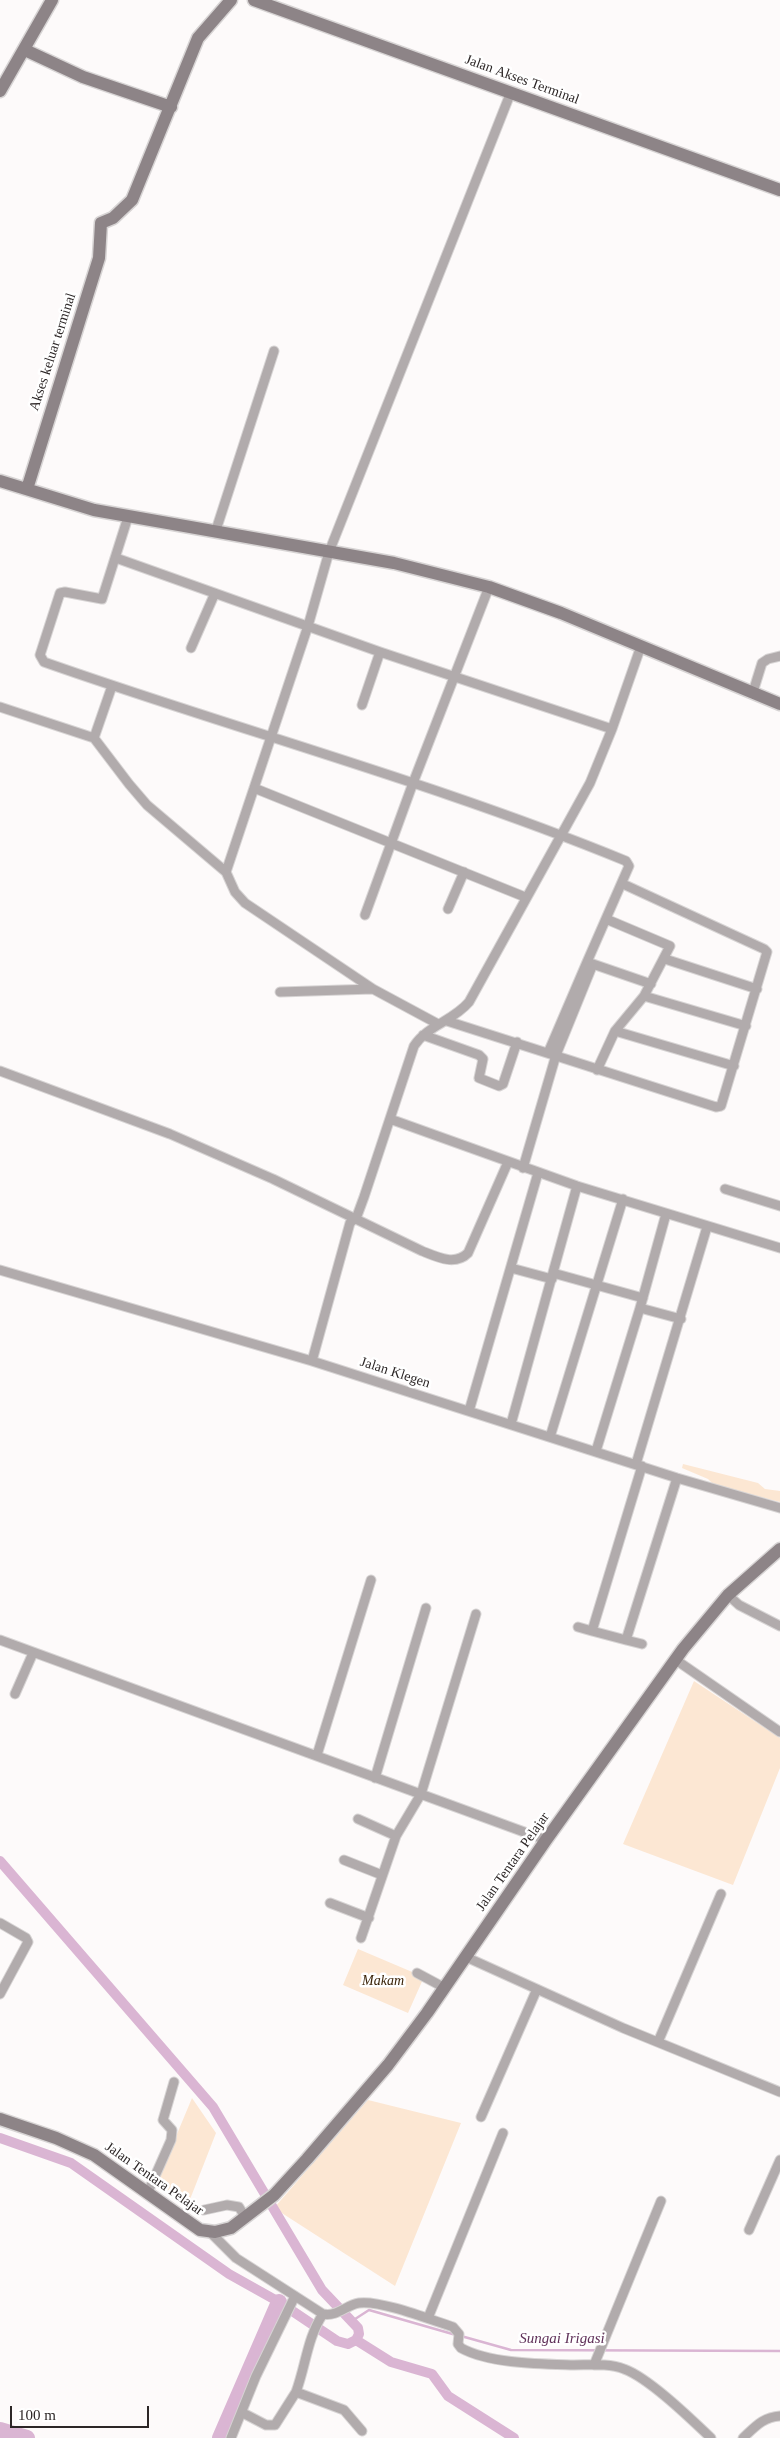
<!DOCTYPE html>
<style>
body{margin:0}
#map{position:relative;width:780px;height:2438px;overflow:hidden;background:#fdfafa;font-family:Georgia,serif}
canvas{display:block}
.scale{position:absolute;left:10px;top:2406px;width:139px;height:22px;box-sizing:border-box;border:2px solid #2c2626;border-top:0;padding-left:6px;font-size:15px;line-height:18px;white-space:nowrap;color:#2c2626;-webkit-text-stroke:4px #fff;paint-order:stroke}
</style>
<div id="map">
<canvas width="780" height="2438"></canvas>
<div class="scale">100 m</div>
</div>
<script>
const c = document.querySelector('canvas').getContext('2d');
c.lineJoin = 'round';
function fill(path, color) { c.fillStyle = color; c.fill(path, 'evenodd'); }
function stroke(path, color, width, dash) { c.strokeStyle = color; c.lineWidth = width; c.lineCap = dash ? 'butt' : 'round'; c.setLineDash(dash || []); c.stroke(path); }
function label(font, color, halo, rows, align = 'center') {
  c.font = font + ' Georgia,serif'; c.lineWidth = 5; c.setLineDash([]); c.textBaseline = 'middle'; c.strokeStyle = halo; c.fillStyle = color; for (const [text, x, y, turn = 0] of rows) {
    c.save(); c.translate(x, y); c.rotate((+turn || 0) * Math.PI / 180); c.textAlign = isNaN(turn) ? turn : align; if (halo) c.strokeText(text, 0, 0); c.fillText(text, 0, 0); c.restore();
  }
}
const green = new Path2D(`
 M683 1464 758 1483 765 1489 780 1491V1502L714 1485 708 1479 682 1468Z
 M694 1681 780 1738V1768L733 1885 623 1844Z
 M358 1949 424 1977 408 2013 343 1985Z
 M192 2098 216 2133 187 2207 157 2182Z
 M368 2100 461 2123 395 2286 274 2208Z`);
const stream = new Path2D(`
 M352 2321 369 2310 456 2335
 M461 2336 511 2350 780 2351`);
const canal = new Path2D(`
 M0 1861 213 2107 322 2290 358 2328 359 2334 356 2340
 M0 2138 71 2163 229 2274 279 2302 337 2341 348 2344 356 2340 391 2362 432 2374 448 2396 514 2438`);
const river = new Path2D(`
 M0 2430 27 2438
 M220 2438 279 2302`);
const street = new Path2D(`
 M128 517 102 599 65 592 60 593 40 655 44 662C237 730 436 783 626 861L629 866 587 962
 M216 530 274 351
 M116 558 380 652 612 729
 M191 648 215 593
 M753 692 762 663 768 659 780 656
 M362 705 380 652
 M0 707 94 738 112 686
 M94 738 129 784 147 805 226 872 235 892 245 903 373 989 438 1024
 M254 788 525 897
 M226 872 308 626 329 552 511 92
 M448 909 464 872
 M365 915 413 783 489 587
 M606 919 670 946 644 996
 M665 959 757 989
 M280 992 373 989
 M447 1021 716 1107 721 1106 767 952 764 949 623 884
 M423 1035 479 1055 483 1059 479 1078 499 1086 503 1084 517 1042
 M548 1053 587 962 651 984
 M734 1066 615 1031 644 996 746 1026
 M597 1070 615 1031
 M0 1071 170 1134 273 1179 422 1251C437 1257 455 1266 468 1253L508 1162
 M390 1119 577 1186 780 1248
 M523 1168 556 1055 593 964
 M725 1189 780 1206
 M511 1268 552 1279
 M0 1270 312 1361 677 1478 780 1508
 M553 1273 643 1298
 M640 1308 681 1319
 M312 1361 350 1223 357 1216 364 1197 414 1046C428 1025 453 1021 469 1002L590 783 612 729 641 646
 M469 1411 538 1173
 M511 1424 577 1186
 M550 1437 623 1199
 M596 1451 640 1308 666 1214
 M636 1464 707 1227
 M642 1466 592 1631 626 1640 677 1478
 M728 1595 739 1605 780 1626
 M578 1627 592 1631
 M0 1640 546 1840
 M626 1640 642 1644
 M676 1660 780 1732
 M15 1694 33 1653
 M317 1755 371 1580
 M375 1778 426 1608
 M358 1819 396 1836
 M344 1860 382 1875
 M330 1903 369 1918
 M0 1923 26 1938 28 1942 0 1994
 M361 1938 396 1836 421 1794 476 1614
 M466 1957 623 2028 780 2092
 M417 1973 445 1988
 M658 2042 721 1894
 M481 2117 537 1989
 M148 2192 171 2140 172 2130 163 2120 174 2082
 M204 2210 227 2205 239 2207 245 2217
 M749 2230 780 2160
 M210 2232 236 2258 323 2314C337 2317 346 2305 359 2303 381 2300 431 2320 453 2327L459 2334 458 2344 461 2348C490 2364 542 2364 574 2365 590 2365 609 2363 624 2369 649 2378 691 2419 711 2438
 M323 2314C307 2338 306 2365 296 2392L344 2410 362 2431
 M428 2318 503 2133
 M594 2365 661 2201
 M243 2413 266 2425H275L296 2392
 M231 2438 256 2376 295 2296
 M743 2438C755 2427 763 2417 780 2416`);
const secondary = new Path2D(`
 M254 0 780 190
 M25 50 83 77 171 107
 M0 91 52 0
 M0 481 94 510 394 563 489 587 561 613 780 704
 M27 489 99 258 101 223 113 218 132 200 198 38 231 0
 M0 2119 56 2138 94 2155 200 2230 215 2232 231 2228 274 2195 307 2159 388 2065 427 2013 546 1840 683 1649 728 1595 780 1549`);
const streetNames = [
 ["Jalan Akses Terminal",522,80,20],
 ["Akses keluar terminal",53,352,-72],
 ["Jalan Klegen",395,1373,18],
 ["Jalan Tentara Pelajar",513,1862,-55],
 ["Jalan Tentara Pelajar",154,2179,35]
];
const parkNames = [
 ["Makam",383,1981]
];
const waterNames = [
 ["Sungai Irigasi",562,2339]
];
fill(green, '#fce7d3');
stroke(stream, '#dab5d3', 2.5);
stroke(canal, '#dab5d3', 10);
stroke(river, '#dab5d3', 16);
stroke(street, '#d7d4d4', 11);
stroke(secondary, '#d7d4d4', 15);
stroke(street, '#b1abac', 9);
stroke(secondary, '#8d8487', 12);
label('14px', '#2c2626', '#fff', streetNames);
label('italic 14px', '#3b2409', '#fff', parkNames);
label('italic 15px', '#603159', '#fff', waterNames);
</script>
